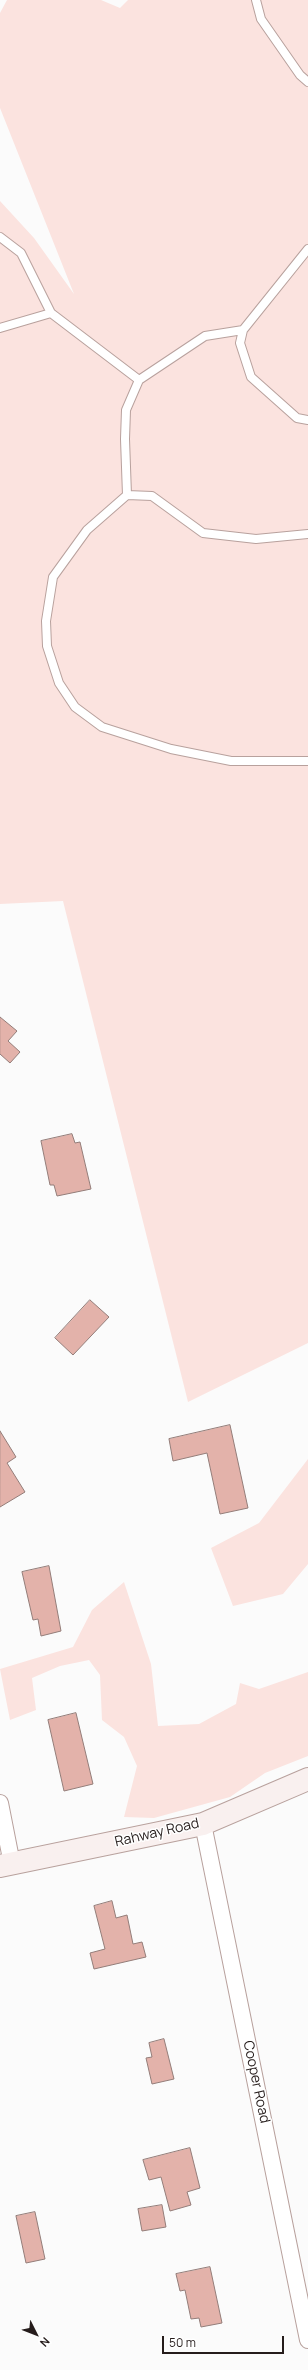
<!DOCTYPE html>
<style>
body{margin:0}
#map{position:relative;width:308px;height:2370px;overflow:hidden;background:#fbfbfb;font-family:Manrope,sans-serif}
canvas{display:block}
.north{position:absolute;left:16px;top:2314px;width:40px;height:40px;-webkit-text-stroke:3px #fff;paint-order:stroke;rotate:132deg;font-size:11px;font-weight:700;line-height:16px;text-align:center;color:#251c1b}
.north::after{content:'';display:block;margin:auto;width:14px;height:18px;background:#251c1b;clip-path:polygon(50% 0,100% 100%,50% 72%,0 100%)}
.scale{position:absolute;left:162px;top:2336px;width:122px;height:18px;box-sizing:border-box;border:2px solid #251c1b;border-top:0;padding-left:5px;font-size:12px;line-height:14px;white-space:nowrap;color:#251c1b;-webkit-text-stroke:3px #fff;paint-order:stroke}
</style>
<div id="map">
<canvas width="308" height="2370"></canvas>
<div class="north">N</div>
<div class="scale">50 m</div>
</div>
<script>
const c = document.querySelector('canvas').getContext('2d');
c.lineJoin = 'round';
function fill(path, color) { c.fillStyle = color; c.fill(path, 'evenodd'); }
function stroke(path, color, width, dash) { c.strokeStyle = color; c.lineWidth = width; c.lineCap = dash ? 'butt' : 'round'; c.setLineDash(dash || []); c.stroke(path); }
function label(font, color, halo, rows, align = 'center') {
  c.font = font + ' Manrope,sans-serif'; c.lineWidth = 3; c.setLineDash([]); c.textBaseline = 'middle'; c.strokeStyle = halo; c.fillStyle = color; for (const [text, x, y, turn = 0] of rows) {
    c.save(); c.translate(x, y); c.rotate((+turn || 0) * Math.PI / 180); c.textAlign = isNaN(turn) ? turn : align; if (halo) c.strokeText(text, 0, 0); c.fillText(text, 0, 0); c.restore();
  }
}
const green = new Path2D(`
 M7 0H101L120 8 128 0H308V1343L188 1402 63 901 0 904V201L34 238 74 294 0 108V13Z
 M308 1459V1564L283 1594 233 1606 211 1548 259 1523Z
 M124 1582 151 1664 158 1726 199 1724 236 1704 240 1683 259 1689 308 1672V1756L265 1773 230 1797 154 1818 124 1817 137 1766 124 1737 102 1720 100 1675 89 1660 60 1666 32 1678 36 1710 10 1720 0 1669 73 1647 92 1610Z`);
const building = new Path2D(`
 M0 1017 17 1031 8 1041 20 1052 10 1063 0 1054Z
 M72 1134 75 1143 80 1142 91 1189 57 1196 54 1185H50L41 1141Z
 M90 1300 109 1317 73 1355 55 1338Z
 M230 1425 248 1508 220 1514 207 1453 173 1461 169 1439Z
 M0 1431 16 1457 7 1463 25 1492 0 1507Z
 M49 1566 61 1631 41 1636 38 1619 33 1620 22 1572Z
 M76 1713 93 1784 64 1791 48 1720Z
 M112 1901 116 1918 127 1915 133 1944 142 1942 146 1957 94 1969 90 1953 105 1949 94 1906Z
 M164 2039 174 2079 152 2084 146 2058 152 2057 149 2043Z
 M190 2148 200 2188 187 2192 191 2205 170 2211 161 2177 149 2180 143 2160Z
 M162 2205 166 2227 142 2231 138 2209Z
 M35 2212 45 2259 26 2263 16 2216Z
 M210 2267 222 2323 201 2327 199 2318 191 2319 185 2290 180 2291 176 2274Z`);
const lane = new Path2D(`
 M256 0 261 19 300 75 308 82
 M0 237 21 253 51 313 139 380 126 410 125 439 127 495
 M0 328 51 313
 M243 330 308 249
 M139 380 205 336 243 330 240 343 251 377 297 418 308 420
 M308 534 256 539 203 533 152 496 127 495 87 530 53 577 46 621 47 646 59 683 75 707 102 727 171 749 231 761H308`);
const street = new Path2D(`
 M0 1803 12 1864
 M203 1824 308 2340`);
const secondary = new Path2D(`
 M0 1866 203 1824 308 1779`);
const streetNames = [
 ["Rahway Road",157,1833,-13],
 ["Cooper Road",256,2082,78]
];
fill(green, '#fbe3df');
fill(building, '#e3b2aa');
stroke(building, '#937d79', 1);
stroke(lane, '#b8a19d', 10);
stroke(street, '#b8a19d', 18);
stroke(secondary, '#b8a19d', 24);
stroke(lane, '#fff', 8);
stroke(street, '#fff', 16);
stroke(secondary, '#f9f0ef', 22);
label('14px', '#251c1b', '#fff', streetNames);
</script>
